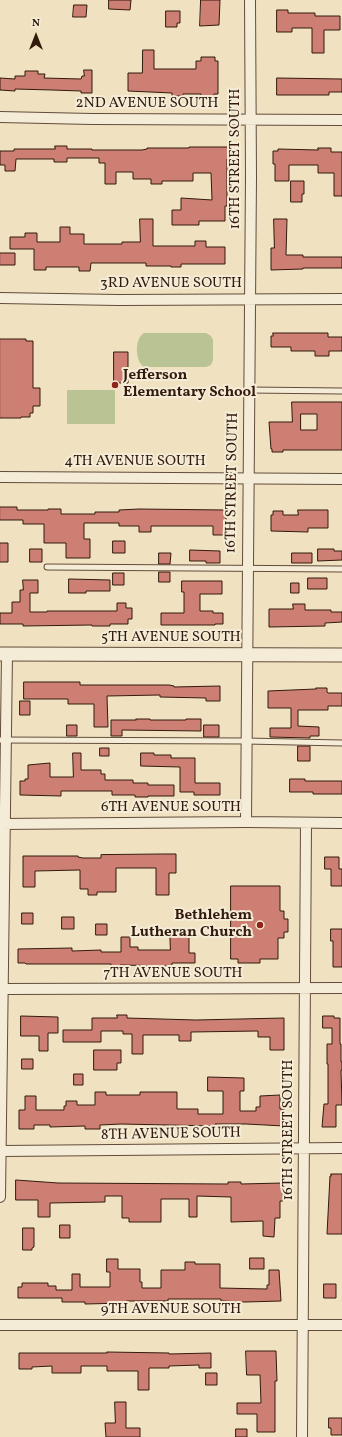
<!DOCTYPE html>
<style>
body{margin:0}
#map{position:relative;width:342px;height:1437px;overflow:hidden;background:#f0e2c1;font-family:Vollkorn,serif}
canvas{display:block}
.north{position:absolute;left:16px;top:16px;width:40px;height:40px;-webkit-text-stroke:3px #f5ecd7;paint-order:stroke;rotate:0deg;font-size:11px;font-weight:700;line-height:16px;text-align:center;color:#321a0d}
.north::after{content:'';display:block;margin:auto;width:14px;height:18px;background:#321a0d;clip-path:polygon(50% 0,100% 100%,50% 72%,0 100%)}
</style>
<div id="map">
<canvas width="342" height="1437"></canvas>
<div class="north">N</div>
</div>
<script>
const c = document.querySelector('canvas').getContext('2d');
c.lineJoin = 'round';
function fill(path, color) { c.fillStyle = color; c.fill(path, 'evenodd'); }
function stroke(path, color, width, dash) { c.strokeStyle = color; c.lineWidth = width; c.lineCap = dash ? 'butt' : 'round'; c.setLineDash(dash || []); c.stroke(path); }
function label(font, color, halo, rows, align = 'center') {
  c.font = font + ' Vollkorn,serif'; c.lineWidth = 4; c.setLineDash([]); c.textBaseline = 'middle'; c.strokeStyle = halo; c.fillStyle = color; for (const [text, x, y, turn = 0] of rows) {
    c.save(); c.translate(x, y); c.rotate((+turn || 0) * Math.PI / 180); c.textAlign = isNaN(turn) ? turn : align; if (halo) c.strokeText(text, 0, 0); c.fillText(text, 0, 0); c.restore();
  }
}
const green = new Path2D(`
 M144 333H206L211 336 213 340V360L211 365 206 367H144C135 361 134 339 144 333Z
 M67 390H115V424H67Z`);
const building = new Path2D(`
 M109 0H131L130 10 109 9Z
 M201 0H220L219 25 200 26Z
 M74 5H87L86 17H73Z
 M277 10H288V13H315V16H340V30H324V53H312V28H292V32H277Z
 M166 11H180V23H177V27H166Z
 M143 50H154V69H196V61H201V57H215V61H218V94H214V98L201 97V94H183V96H172V93L128 91V73H142Z
 M84 70H92V93H81V91L52 90 15 89V91L0 90V78L15 79V76H25V71H38V74H45L44 78 81 79 82 76H84Z
 M277 78 342 79V92H329V95H277Z
 M55 146H67V149H92V150H142L147 149V148H189V147H229V159H227V206H225V221H199V225H172V210H181V198L212 200 211 173H193V181H162V184H151V179H133V172H116V184H105V163H99V158H67V162H54V159H16L15 171H5V165H0V151H14V149H55Z
 M318 148H331V152H342V196H334V173H318V165H289V181H275V164H273V151H278V149L318 150Z
 M291 181H304V194H302V202H291Z
 M140 219H153V246H195V241H206V247H225V264H181V267H171V266H146V263H91L90 271H79V267H46V270H34V249H10V237H25V233H37V242H60V227H70V234H84V244H122V242H140Z
 M274 219H287L286 255H303V257H342V268H303V269L271 270V248H274Z
 M0 253H15V265H0Z
 M273 333H328V337H342V351H329V356H315V351H291V347H271V336H273Z
 M0 339H26V341H33V388H40V406H33V413H30V417H21V418H0Z
 M114 352H128V383H114Z
 M292 402H342V450H283V452H272V449H271L269 422H292ZM301 414H317V430H301Z
 M0 507H17V510H48V509H61V514H95V512H119V510L139 509 226 510V535H213V526H151V532H139V526H119V523H84V539H90V558H66V543H44V524H23V520H0Z
 M298 510H328V528H308V532L271 531V515H273V511H283V515H298Z
 M113 541H125V553H113Z
 M0 543H8V562H0Z
 M30 549H42V562H30Z
 M318 549H334V551H342V560L318 561Z
 M190 550 220 551V563H206V561H190Z
 M159 553H171L170 564H159Z
 M292 553H312V563H292Z
 M159 572H170V582H159Z
 M113 573H124V585H113Z
 M308 578H327V589H308Z
 M69 579 110 580V591H86V593H69Z
 M23 580H38V593H30V612H47V611H117V603H126V608H132V619H128V624H110V626H92V625L23 626V624H0V613H12V602H20V590H23Z
 M182 581H222V594H200V611H213V613H223V624H215V625H161V613H184V592H182Z
 M291 583H299V593H291Z
 M293 604H305V610H331V612H342V622L325 623V626L269 627V609H293Z
 M24 682H80V685H169L174 686V687L220 686V701H206V698L160 697V695L107 696 108 727H94V704H68V699H24Z
 M316 688H327V692L328 693H342V706H328V710H298V726L319 727V736H310V738L270 737V728H291V708H268V691L316 689Z
 M20 701H30V715H20Z
 M136 719H150V720H186V719H201V731L122 730V736H111V720H136Z
 M67 725H77V736H67Z
 M204 725H219V737H204Z
 M298 746H310V761H298Z
 M100 748H109V756H100Z
 M73 753H81V770H101V774H105V780H133V783H148V785H174V796H148V797H135V795H112V791H61V796L20 795V781H25V779H28V765L50 763V777H73Z
 M141 753H154V755H171V758H195V783H220V795H194V792H180V767L141 766Z
 M290 779H305V781H342V794H313V792H290Z
 M162 854H176V873H169V895H156V868H116V892H97V895H88V889H80V870L35 871V887H23V856H78V857L83 858H101V855Z
 M325 857H339V869H342V886H331V869H325Z
 M231 886H280V911H284V919H288V932H284V938H278V959H260V963H238V959H231Z
 M22 913H33V924H22Z
 M62 917H74V929H62Z
 M96 924H107V935H96Z
 M331 929H342V967H333V941H331Z
 M170 930H189V953H195V963H172V966L120 965V967H111V964H26L25 963H18V949L72 948V951L101 950V952H121V937H130V947H138V950H170Z
 M117 1015H127V1018L196 1020 284 1018V1050H270V1037H258V1031L191 1032V1041H179V1035H143V1054H132V1034H123V1031H101V1042H63V1030H92V1018H117Z
 M21 1016 58 1017V1033H48V1051H39V1036H21Z
 M323 1016H334V1018H340V1044H341V1062H342V1070H341L342 1105H336V1127H322L324 1104H328V1064H327V1044H332V1028H323Z
 M94 1050H121V1063H117V1070H94Z
 M22 1059H33V1069H22Z
 M74 1074H83V1085H74Z
 M208 1077 244 1078V1091H240V1111H256V1107H260V1096L280 1095V1109H284V1126L246 1124H215V1126L121 1124 100 1125V1129H85V1126L50 1127V1125H34V1129H19V1110H25V1096H36V1110H64V1106H66V1101H77V1105H95V1092H106V1095H140V1092H177V1109H198V1114H223V1091H208Z
 M331 1174H342V1234H327L330 1176H331Z
 M16 1180 58 1183 228 1184V1182H241V1184L283 1183V1201H280V1218H275L274 1237 263 1236V1221L231 1222V1197L197 1196V1217H189V1199H161V1222H129V1218H122V1196H105V1202L50 1203V1217H38V1200H16Z
 M60 1225H70V1238H60Z
 M23 1228H34V1247L32 1248V1250H23Z
 M250 1258H264V1269H250Z
 M107 1259H118V1269H140V1282H142V1288H161V1270H185V1262H195V1264H220V1288L267 1289V1285H269V1270H279L281 1301 245 1302 221 1301V1299H168V1301H126V1303L85 1304V1302H62V1298H18V1287H22V1283H48V1286H56V1290H72V1274H80V1287H110V1272H107Z
 M324 1284H336V1298H324Z
 M246 1351H276L277 1381H275V1432H257V1414H237V1403H261L260 1375H247Z
 M107 1352 169 1353V1354L211 1353V1368H199V1365L169 1366V1368H149V1390H138V1371H107V1366H81V1373H52V1366L32 1367V1369H19V1353H107Z
 M206 1373H217V1385H206Z
 M115 1402H126V1428H140V1437H106L105 1423H115Z
 M329 1418H342V1435H331V1428H329Z
 M236 1429H247V1437H236Z`);
const service = new Path2D(`
 M249 390 342 391
 M47 567 342 569
 M0 740 246 741 342 743`);
const minor = new Path2D(`
 M0 117 92 119 342 120
 M0 298 118 300 342 299
 M0 477 342 479
 M246 822 251 176 250 0
 M0 824 246 822 342 823
 M3 989 342 988
 M1 1151 342 1148
 M0 1197 7 654
 M0 1325H342
 M302 1437 306 823`);
const tertiary = new Path2D(`
 M0 654 342 655`);
const markers = [
 [115,385,4,"#8f2418"],
 [260,925,4,"#8f2418"]
];
const streetNames = [
 ["2ND AVENUE SOUTH",147,104],
 ["16TH STREET SOUTH",236,159,-90],
 ["3RD AVENUE SOUTH",171,284],
 ["4TH AVENUE SOUTH",135,462],
 ["16TH STREET SOUTH",233,483,-89],
 ["5TH AVENUE SOUTH",171,638],
 ["6TH AVENUE SOUTH",171,808],
 ["7TH AVENUE SOUTH",173,974],
 ["16TH STREET SOUTH",289,1130,-90],
 ["8TH AVENUE SOUTH",171,1135,-1],
 ["9TH AVENUE SOUTH",171,1310]
];
const poiNames = [
 ["Jefferson",123,376],
 ["Elementary School",123,393],
 ["Bethlehem",252,916,"right"],
 ["Lutheran Church",252,933,"right"]
];
fill(green, '#bac393');
fill(building, '#cc7f72');
stroke(building, '#321a0d', 1);
stroke(service, '#624c3a', 7);
stroke(minor, '#624c3a', 12);
stroke(tertiary, '#624c3a', 15);
stroke(service, '#f5ecd7', 5);
stroke(minor, '#f5ecd7', 10);
stroke(tertiary, '#f5ecd7', 13);
for (const [x, y, r, color] of markers) { const dot = new Path2D(); dot.arc(x, y, r, 0, 2 * Math.PI); c.fillStyle = color; c.fill(dot); stroke(dot, '#f5ecd7', 1.5); }
label('15px', '#321a0d', '#f5ecd7', streetNames);
label('bold 15px', '#321a0d', '#f5ecd7', poiNames, 'left');
</script>
